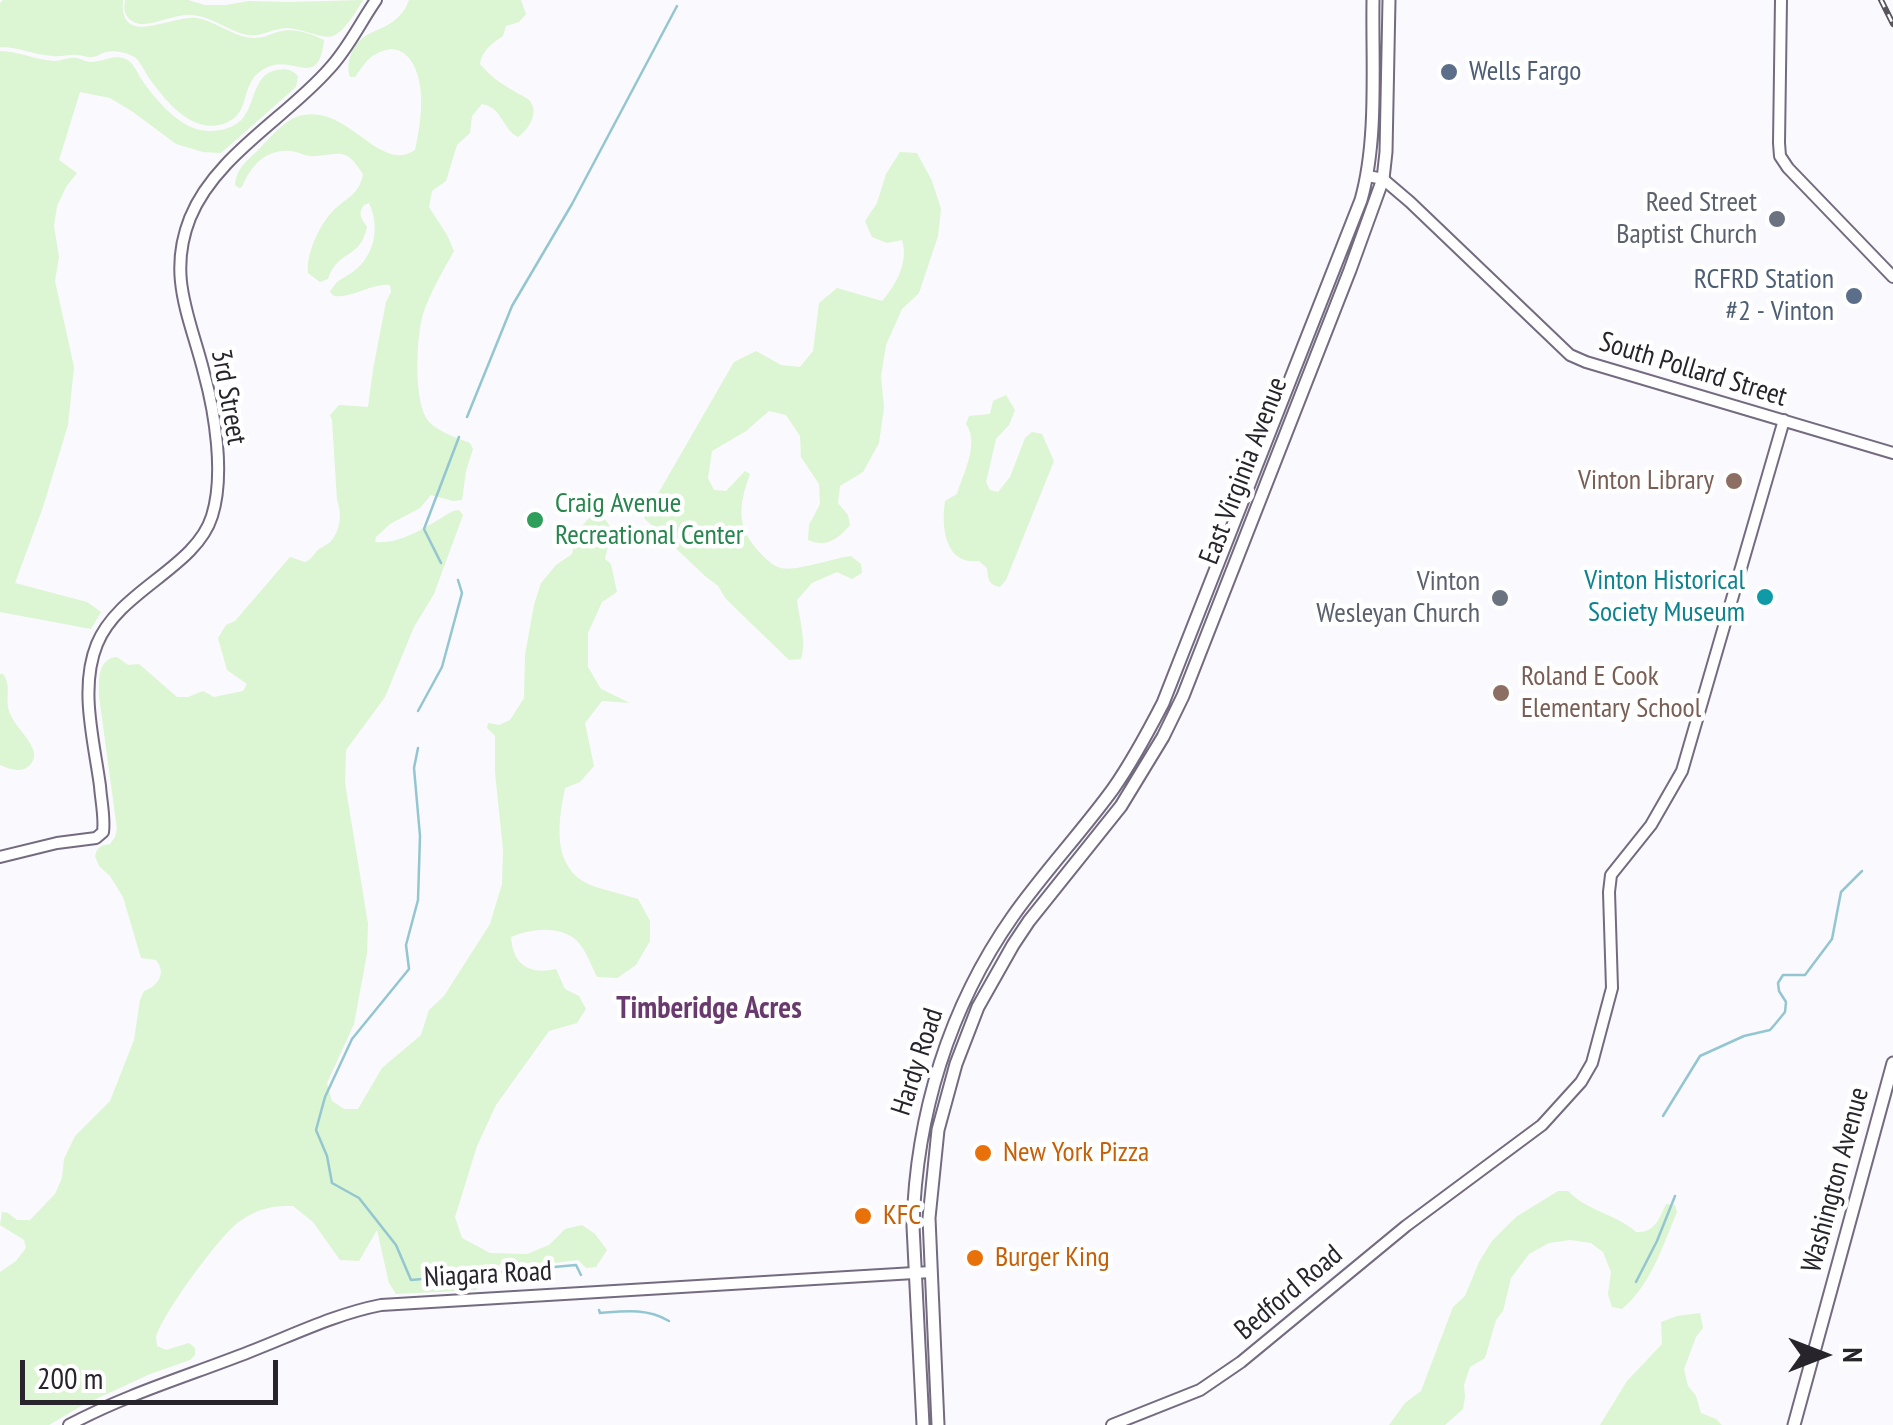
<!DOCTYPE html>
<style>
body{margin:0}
#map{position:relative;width:1893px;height:1425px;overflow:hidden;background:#faf9fd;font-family:"PT Sans Narrow",sans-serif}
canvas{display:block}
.north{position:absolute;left:1773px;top:1305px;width:100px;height:100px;-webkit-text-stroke:8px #fff;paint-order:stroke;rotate:90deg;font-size:28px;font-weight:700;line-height:40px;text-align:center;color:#27242c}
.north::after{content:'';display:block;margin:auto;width:35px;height:45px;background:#27242c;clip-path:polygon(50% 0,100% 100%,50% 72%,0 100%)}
.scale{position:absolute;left:20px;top:1360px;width:258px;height:45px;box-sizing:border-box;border:5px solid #27242c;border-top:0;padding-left:12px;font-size:30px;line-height:35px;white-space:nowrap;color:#27242c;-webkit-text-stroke:8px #fff;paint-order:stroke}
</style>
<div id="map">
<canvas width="1893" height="1425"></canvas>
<div class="north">N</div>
<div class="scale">200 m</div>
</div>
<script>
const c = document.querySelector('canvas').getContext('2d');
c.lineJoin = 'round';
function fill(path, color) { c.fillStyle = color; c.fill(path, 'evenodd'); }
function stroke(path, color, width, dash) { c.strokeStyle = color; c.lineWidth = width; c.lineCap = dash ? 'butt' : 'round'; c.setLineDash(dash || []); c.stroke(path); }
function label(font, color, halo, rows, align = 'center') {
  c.font = font + ' "PT Sans Narrow",sans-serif'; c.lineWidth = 9; c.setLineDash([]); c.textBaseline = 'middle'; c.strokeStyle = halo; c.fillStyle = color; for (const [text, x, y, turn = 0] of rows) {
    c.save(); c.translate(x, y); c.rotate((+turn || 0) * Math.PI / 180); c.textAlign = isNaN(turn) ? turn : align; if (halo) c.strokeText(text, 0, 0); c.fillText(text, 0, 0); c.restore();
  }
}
const green = new Path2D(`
 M3 0H123C119 49 171 15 196 18 217 21 234 38 255 38 264 38 270 34 278 32 292 27 310 33 324 40 319 90 294 55 268 67 236 81 255 114 223 124 191 134 165 100 149 78 145 72 141 63 136 58 129 53 114 50 106 52 101 53 97 57 92 57 87 58 82 55 77 55 69 54 61 57 53 56 35 55 19 47 0 47V3Z
 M125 0H188L205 5H226L249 1 288 2 363 0C356 11 346 30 333 36 324 40 300 28 288 28 271 28 260 39 243 34 225 29 211 16 192 15 172 13 147 31 132 21 123 15 124 8 125 0Z
 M409 0H521L526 14 519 22 506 26 503 36C493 42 481 52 480 64 490 76 501 84 514 91 518 94 526 97 529 100 540 112 529 129 518 137 502 129 503 108 482 104L472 116 470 133 457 145 446 181 432 191 429 207 447 235 454 251C443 271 430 292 423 314 416 337 413 404 429 422 439 432 457 438 470 443L473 449 466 471 462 500 453 501 431 495 420 508 390 524 376 537 375 542C402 545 430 524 453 511L459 510 463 515 434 594 414 627 385 697 346 750 345 783 368 924 367 954 354 1024 327 1083 332 1101 344 1109H358L382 1068 421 1035 429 1010 444 996 490 924 502 884 503 850 495 772V736L487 728 488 723 499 725 510 720 524 698 525 655 534 605 541 583 556 565 572 554 576 533 590 517 604 518 612 529 605 559 611 564 617 592 602 602 588 633V667L601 689 630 703 602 701 585 723 594 766 580 782 565 788C557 827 551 874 599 888 612 892 625 895 638 899L650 921V941L636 965 617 978 597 977C592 967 585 948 576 940 558 925 531 929 511 937 513 965 529 975 556 969L565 989 579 996 586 1009 577 1023 549 1031 496 1105 477 1146 455 1217 462 1238 490 1253 527 1254 549 1245 565 1229 582 1225 595 1234 607 1250 596 1267 586 1268 578 1260 538 1265 503 1263 490 1269 476 1290 396 1294 389 1283 377 1230 359 1261 340 1260 313 1222 293 1206C270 1206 260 1208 240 1221 223 1231 159 1318 156 1338 156 1340 157 1343 157 1346L166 1350 189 1343 195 1348V1355L190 1360 150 1374 83 1405 49 1425H0V1272L16 1261 26 1248 24 1240 0 1225 2 1212 8 1213 17 1220H30L55 1194 62 1178 64 1159 75 1136 110 1101 134 1040 140 1000 144 991C158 986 167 973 156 960L141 958 123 897 110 876 99 866 95 856 97 850 101 846 110 844 115 837 117 829 99 696C99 680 97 659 117 657L128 665 139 664 177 697H188L203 691 214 697 243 691 247 684 227 670 218 638 226 625 235 621 290 557 305 562C310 560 313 556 317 551 321 547 328 545 331 541 341 530 342 513 337 500L332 420 330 415 339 405 368 407 373 370 386 302 391 292 390 285C372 283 354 298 334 296L330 292C338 278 342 280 354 271 375 255 380 226 369 203L364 205C357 214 362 219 367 227 360 260 338 249 328 279L320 282 308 273C306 254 319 226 332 212 346 197 359 196 363 174 345 147 343 154 315 156 307 157 299 152 291 151 267 148 250 166 242 187L239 188 235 185C237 166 249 160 261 147 272 136 287 117 304 115 350 107 380 174 415 150 419 132 422 113 421 95 420 69 406 37 376 54 367 58 361 69 355 77H350C345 62 353 43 367 35 379 28 392 26 401 14 405 10 407 5 409 0Z
 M0 51C19 51 35 60 54 61 62 61 68 57 76 58 82 59 86 62 91 62 104 62 116 52 129 61 135 66 138 74 142 80 155 99 177 125 200 130 215 133 234 129 243 118 256 102 253 74 277 70 287 68 292 70 298 76L296 87 221 153 203 152 176 144 133 112 110 98 80 92 59 160 77 173 66 187 57 206 54 226 59 257 55 281 74 367 68 425 43 507 15 583 87 602 101 612 91 629 0 612Z
 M900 152 917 153 932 181 941 209 938 236 919 293 902 309 886 345 881 376 884 407 879 443 863 472 840 486 838 503 848 515 850 525C838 539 826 548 808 540L809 525 820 504 819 484 801 457 800 436 786 415 769 411 746 431 712 451 708 478 714 490 726 491 745 471 750 474C738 507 736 527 761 554 766 559 774 567 781 568 795 572 834 558 851 556L861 564 862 573 852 579 837 572 812 583 797 600C799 619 807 641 801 659L789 660 726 599 718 586 705 576 644 518 734 362 756 351 781 365 800 367 813 351 819 303 837 288 882 301C896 285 909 262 902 240L887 243 872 237 865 221 877 203 886 174Z
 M1006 395 1015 410 1009 425 996 439 986 482 990 490 998 492 1010 477 1025 438 1032 432 1042 434 1054 461 1006 580 1000 587C988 585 988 578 987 568L979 561C945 565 941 528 945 501L957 494C963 474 980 443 966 424L969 416 990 414 993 401Z
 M0 674H3C12 686 5 697 9 711 15 730 45 749 30 765 21 774 10 769 0 765Z
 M1558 1191H1568C1587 1211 1616 1214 1636 1232 1655 1233 1659 1219 1666 1204L1675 1205 1677 1212C1663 1245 1651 1285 1622 1309L1612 1307 1608 1294 1611 1272 1603 1252 1591 1243 1570 1240 1549 1243 1529 1254 1511 1278 1503 1311 1496 1320 1485 1358 1470 1367 1464 1385 1465 1397 1463 1409 1445 1425H1389L1405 1403 1421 1391 1453 1307 1465 1296 1479 1262 1492 1241 1516 1217Z
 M1700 1313 1703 1328 1696 1337 1684 1369 1688 1386 1696 1396 1701 1413 1716 1419 1722 1425H1600L1627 1381 1662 1344 1661 1322 1677 1316Z`);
const stream = new Path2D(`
 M467 417 512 306 572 204 677 6
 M441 563 424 529 459 437
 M418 711 442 667 462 593 458 580
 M418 748 414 768 420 836 418 900 406 945 409 969 352 1039 325 1097 316 1130 327 1156 332 1183 359 1198 396 1245 411 1280 576 1265 581 1275
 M1663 1116 1700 1056 1744 1036 1770 1030 1776 1023 1785 1012 1786 1002 1779 991 1778 983 1783 975H1805L1832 939 1841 892 1862 871
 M1636 1282 1657 1241 1675 1196
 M599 1310 600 1313C625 1311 647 1308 669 1321`);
const secondary = new Path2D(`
 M1781 0 1779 143 1780 156 1788 168 1893 277
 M1368 176 1383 179 1410 202 1570 355 1586 362 1893 453
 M0 857 57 843 96 838 103 832C105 817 101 801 100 786 94 741 79 688 97 644 119 590 196 568 212 516 225 475 215 413 204 373 190 317 167 276 190 218 215 156 286 118 329 69 348 49 360 23 376 0
 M69 1425C127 1394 188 1376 249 1352 293 1335 335 1314 381 1305L931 1272
 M1112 1425 1200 1390 1241 1362 1406 1226 1542 1125 1581 1082 1592 1063 1612 988 1609 892 1611 875 1651 825 1682 771 1784 420`);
const primary = new Path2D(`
 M923 1425 913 1226C916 1115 949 1007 1013 916 1044 872 1081 833 1113 789 1132 762 1148 732 1163 703L1361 200C1378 140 1372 64 1373 0
 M938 1425 929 1218 938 1130 956 1064 978 1007 1013 945 1029 921 1121 806 1163 737 1183 696 1350 270 1383 179 1386 152 1389 0
 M1794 1425 1893 1063`);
const rail = new Path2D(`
 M1881 0 1893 24`);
const markers = [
 [1449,72,10,"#5c6f8a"],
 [1777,219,10,"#6b7280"],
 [1854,296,10,"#5c6f8a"],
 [1734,481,10,"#8d6e63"],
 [535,520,10,"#2e9e5b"],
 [1765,597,10,"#0f9aa8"],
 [1500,598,10,"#6b7280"],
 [1501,693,10,"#8d6e63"],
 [983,1153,10,"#e8710a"],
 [863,1216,10,"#e8710a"],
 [975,1258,10,"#e8710a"]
];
const serviceNames = [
 ["Wells Fargo",1469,72],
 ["RCFRD Station",1834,280,"right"],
 ["#2 - Vinton",1834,312,"right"]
];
const worshipNames = [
 ["Reed Street",1757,203],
 ["Baptist Church",1757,235],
 ["Vinton",1480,582],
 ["Wesleyan Church",1480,614]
];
const streetNames = [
 ["South Pollard Street",1693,370,17],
 ["3rd Street",228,397,80],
 ["East Virginia Avenue",1244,471,-69],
 ["Hardy Road",918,1062,-72],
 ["Washington Avenue",1836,1180,-75],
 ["Niagara Road",488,1275,-3],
 ["Bedford Road",1289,1293,-40]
];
const educationNames = [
 ["Vinton Library",1714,481],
 ["Roland E Cook",1521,677,"left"],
 ["Elementary School",1521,709,"left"]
];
const leisureNames = [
 ["Craig Avenue",555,504],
 ["Recreational Center",555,536]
];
const cultureNames = [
 ["Vinton Historical",1745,581],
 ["Society Museum",1745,613]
];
const foodNames = [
 ["New York Pizza",1003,1153],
 ["KFC",883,1216],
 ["Burger King",995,1258]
];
const neighbourhoodNames = [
 ["Timberidge Acres",709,1009]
];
fill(green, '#dcf5d2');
stroke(stream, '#94c6d1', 2.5);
stroke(secondary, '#746b80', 14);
stroke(primary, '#746b80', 15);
stroke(secondary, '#fff', 10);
stroke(primary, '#fff', 11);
stroke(rail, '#58555c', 6);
stroke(rail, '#fff', 2.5, [8]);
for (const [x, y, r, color] of markers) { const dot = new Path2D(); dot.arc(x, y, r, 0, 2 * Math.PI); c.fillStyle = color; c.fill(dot); stroke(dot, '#fff', 4); }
label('28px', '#4e5e75', '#fff', serviceNames, 'left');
label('28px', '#5b616d', '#fff', worshipNames, 'right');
label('28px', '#27242c', '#fff', streetNames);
label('28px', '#785e54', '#fff', educationNames, 'right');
label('28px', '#27864d', '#fff', leisureNames, 'left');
label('28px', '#0d838f', '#fff', cultureNames, 'right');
label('28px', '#c56008', '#fff', foodNames, 'left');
label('bold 30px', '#693a6e', '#fff', neighbourhoodNames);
</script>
